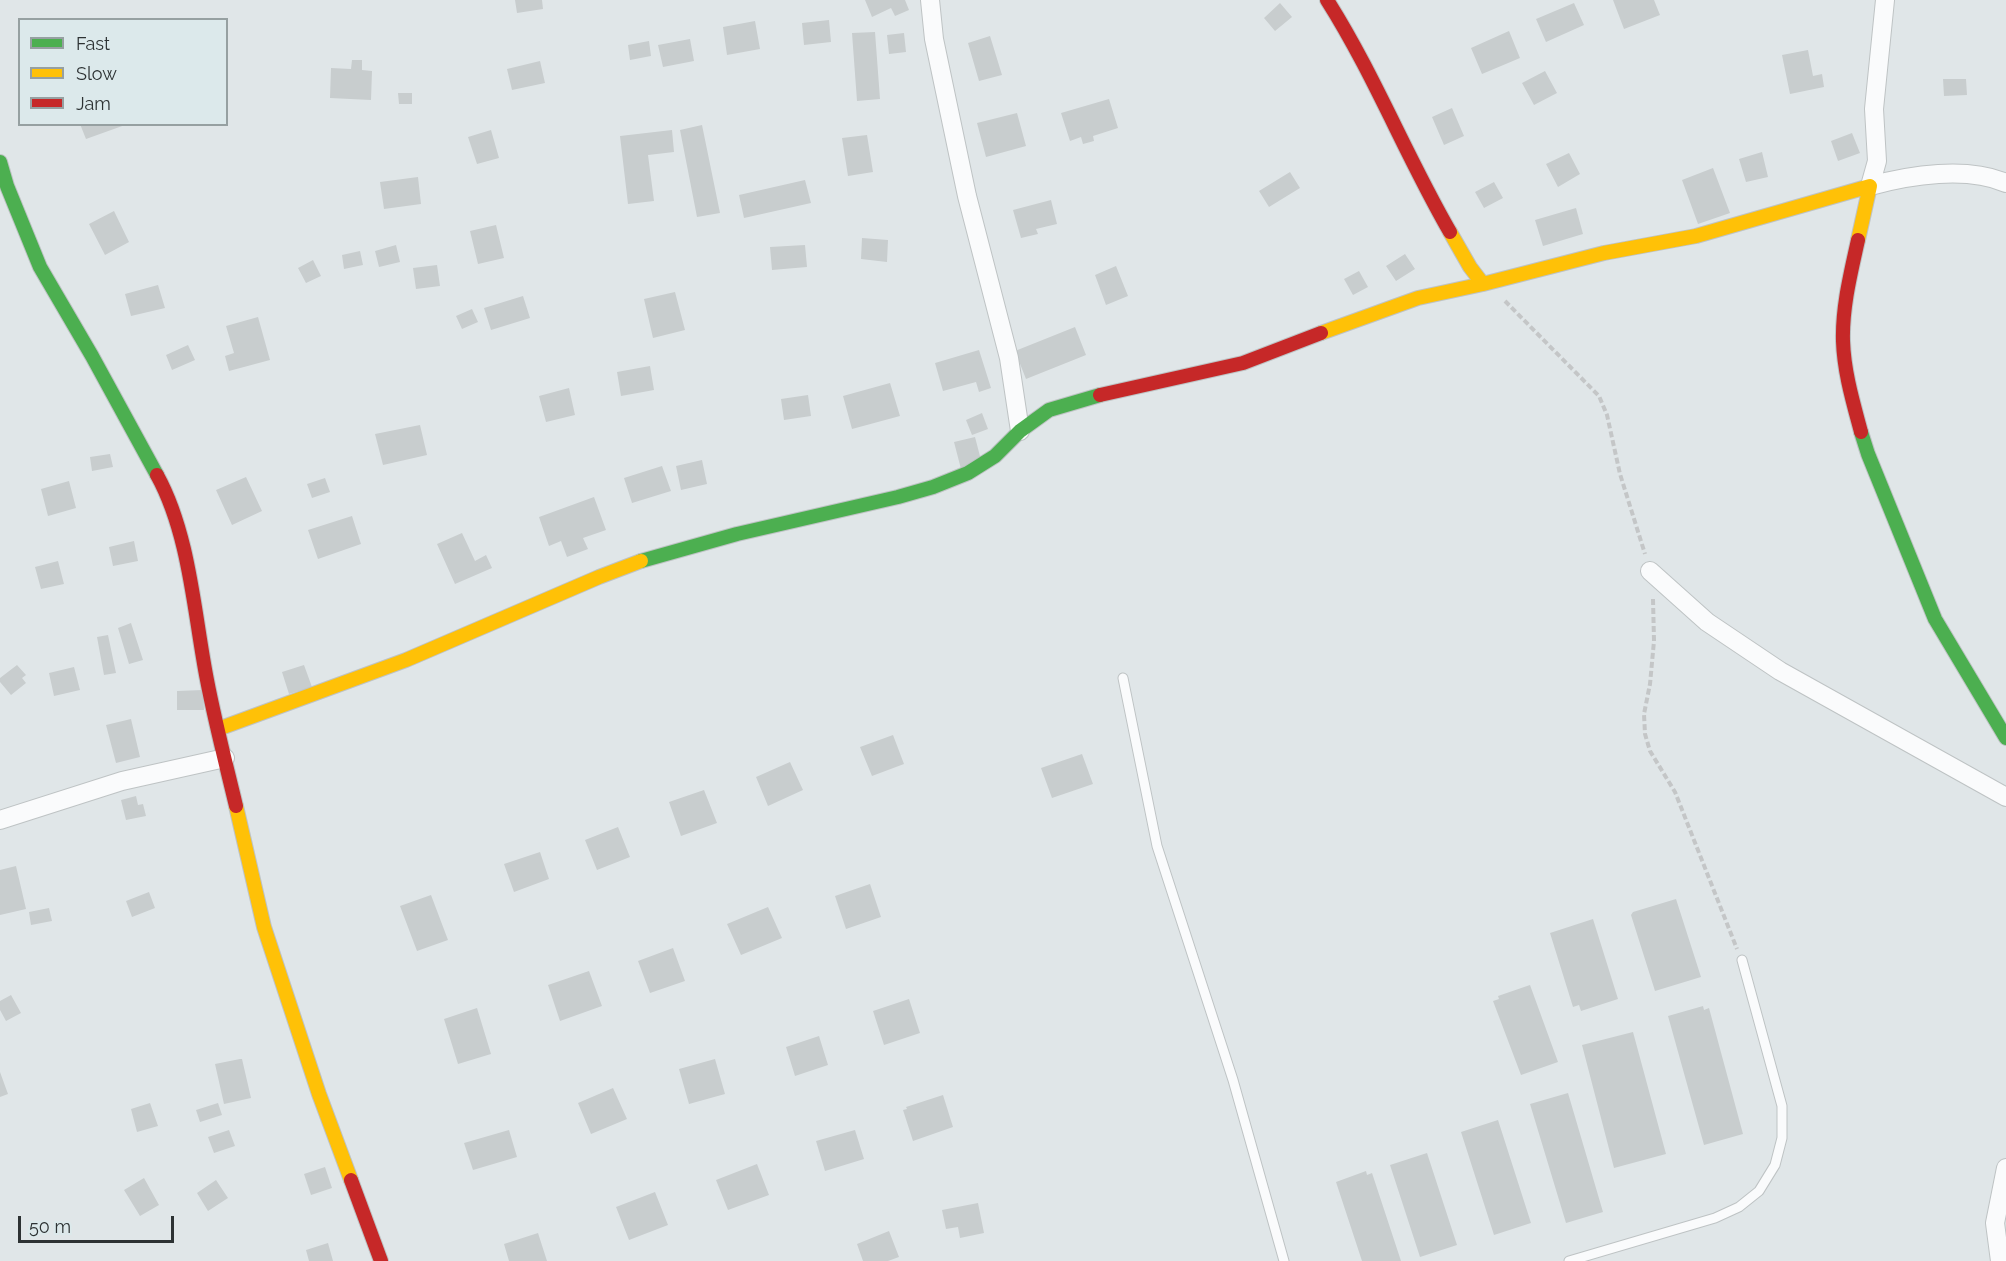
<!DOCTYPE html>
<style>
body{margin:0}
#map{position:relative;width:2006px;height:1261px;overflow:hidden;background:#e0e6e8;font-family:Raleway,sans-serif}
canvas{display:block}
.legend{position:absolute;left:18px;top:18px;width:210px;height:108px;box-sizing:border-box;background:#dce9eb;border:2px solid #96a0a1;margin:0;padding:8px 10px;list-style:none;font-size:18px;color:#2d3233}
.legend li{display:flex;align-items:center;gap:12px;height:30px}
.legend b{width:30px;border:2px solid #96a0a1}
.scale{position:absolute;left:18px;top:1216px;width:156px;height:27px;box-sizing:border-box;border:3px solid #2d3233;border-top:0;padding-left:8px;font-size:18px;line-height:21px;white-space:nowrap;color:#2d3233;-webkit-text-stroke:4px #dce9eb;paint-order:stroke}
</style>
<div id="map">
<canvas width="2006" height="1261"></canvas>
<ul class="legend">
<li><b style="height:8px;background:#4caf50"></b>Fast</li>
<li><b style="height:8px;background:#ffc107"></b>Slow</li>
<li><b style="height:8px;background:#c62828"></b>Jam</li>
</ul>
<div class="scale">50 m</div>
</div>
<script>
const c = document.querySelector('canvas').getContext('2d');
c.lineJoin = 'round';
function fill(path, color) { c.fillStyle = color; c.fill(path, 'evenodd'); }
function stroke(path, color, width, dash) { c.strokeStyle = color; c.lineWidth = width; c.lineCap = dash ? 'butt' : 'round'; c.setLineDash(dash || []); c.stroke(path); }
const building = new Path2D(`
 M515 0H542L543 9 517 13Z
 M865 0H905L909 10 895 16 891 8 872 17Z
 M1613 0H1654L1660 15 1624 29Z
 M1280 3 1292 17 1275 31 1264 18Z
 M1574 3 1584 25 1546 42 1536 19Z
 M829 20 831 42 804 45 802 23Z
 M755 21 760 49 727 55 723 27Z
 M1509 31 1520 58 1482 74 1471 48Z
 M875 32 880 99 857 101 852 33Z
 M904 33 906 52 889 54 887 35Z
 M990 36 1002 75 979 81 968 43Z
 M690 39 694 61 663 67 658 45Z
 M649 41 651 56 630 60 628 45Z
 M1808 50 1813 76 1822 74 1824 87 1790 94 1782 55Z
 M352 60H362V70L372 71 371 100 330 98 331 68 351 69Z
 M540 61 545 83 512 90 507 69Z
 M1545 71 1557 93 1534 105 1522 83Z
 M1943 79H1966L1967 95 1944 96Z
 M398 93H412V104H399Z
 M1109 99 1118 128 1093 136 1094 141 1083 144 1081 137 1070 141 1061 113Z
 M1452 108 1464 136 1444 145 1432 117Z
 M1017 113 1026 146 986 157 977 123Z
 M80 124H125V125L86 139Z
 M702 125 720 213 697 217 680 130Z
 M491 130 499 158 477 164 468 137Z
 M672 130 674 152 648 155 654 201 628 204 620 136Z
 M1852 133 1860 153 1838 161 1831 141Z
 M867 135 873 172 848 176 842 138Z
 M1762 152 1768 177 1746 182 1739 159Z
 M1569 153 1580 174 1558 187 1546 164Z
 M1713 168 1730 213 1698 224 1682 180Z
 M1290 172 1300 188 1269 207 1259 191Z
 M418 177 421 204 384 209 380 182Z
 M805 180 811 203 744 218 739 195Z
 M1494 182 1503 198 1484 208 1475 192Z
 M1051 200 1057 224 1036 229 1038 234 1021 238 1013 210Z
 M1576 208 1583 234 1543 246 1535 220Z
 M114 211 129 242 105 255 89 224Z
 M496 225 504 258 478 264 470 231Z
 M862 238 888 240 887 262 861 259Z
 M396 245 400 262 379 267 375 251Z
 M805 245 807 267 772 270 770 247Z
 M360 251 363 265 344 269 342 255Z
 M1405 254 1415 269 1396 281 1386 266Z
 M313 260 321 276 306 283 298 268Z
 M437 265 440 286 416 289 413 268Z
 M1116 266 1128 296 1106 305 1095 275Z
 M1359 271 1368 287 1353 295 1344 279Z
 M158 285 165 308 131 316 125 294Z
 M675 292 685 330 653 338 644 299Z
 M523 296 530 318 491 330 484 308Z
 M472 309 478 322 462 329 456 316Z
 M258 317 270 360 229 371 225 356 234 353 226 326Z
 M1075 327 1086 355 1026 379 1015 351Z
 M188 345 195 360 172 370 166 355Z
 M979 350 991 388 979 392 976 382 943 391 935 363Z
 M650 366 654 390 621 396 617 372Z
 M890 383 900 416 852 429 843 396Z
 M569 388 575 415 546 422 539 396Z
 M808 395 811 416 784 420 781 399Z
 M982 413 988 429 972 435 966 420Z
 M420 425 427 455 383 465 375 434Z
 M975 437 982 464 961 469 954 442Z
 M110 454 113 467 92 471 90 457Z
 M702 460 707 484 681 490 676 466Z
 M662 466 671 491 632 503 624 478Z
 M246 477 262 511 232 525 216 490Z
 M325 478 330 492 312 498 307 484Z
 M69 481 76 508 48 516 41 489Z
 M594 497 606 530 583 538 588 549 567 557 561 541 549 546 539 517Z
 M352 516 361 544 318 559 308 530Z
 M462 533 475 561 486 555 492 568 455 584 437 544Z
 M134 541 138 561 113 566 109 547Z
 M58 561 64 584 41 589 35 567Z
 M131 623 143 660 129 664 118 628Z
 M108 635 116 673 104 675 97 637Z
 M17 665 26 675 22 678 26 683 11 695 0 682V678Z
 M304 665 312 687 289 694 282 672Z
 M74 667 80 690 54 696 49 673Z
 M203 690 204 710H177V691Z
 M131 719 140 757 116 763 106 725Z
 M893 735 904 764 872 776 860 747Z
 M1082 754 1093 784 1052 798 1041 768Z
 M790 762 803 790 768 806 756 777Z
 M704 790 717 823 681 836 669 802Z
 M136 796 138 805 143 804 146 816 126 820 121 800Z
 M618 827 630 857 597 870 585 840Z
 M540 852 549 879 514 892 504 864Z
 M16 866 26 909 0 915V870Z
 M870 884 881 917 846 929 835 896Z
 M149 892 155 908 132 917 126 901Z
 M431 895 448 940 417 951 400 906Z
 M1676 899 1701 977 1655 991 1631 915 1633 912Z
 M768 907 782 938 741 955 727 924Z
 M49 908 52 921 31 925 29 912Z
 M1593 919 1618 999 1581 1011 1579 1005 1573 1007 1550 933Z
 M673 948 685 981 650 993 638 961Z
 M589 971 602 1006 560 1021 548 985Z
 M1530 985 1558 1062 1521 1075 1493 1001 1499 999 1498 996Z
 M11 995 21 1013 6 1021 0 1010V1001Z
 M909 999 920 1033 884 1045 873 1011Z
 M1703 1006 1704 1010 1709 1008 1743 1134 1704 1145 1668 1016Z
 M477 1008 491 1054 458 1064 444 1019Z
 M1633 1032 1666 1154 1614 1168 1582 1045Z
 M819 1036 828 1065 795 1076 786 1047Z
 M240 1059H242L251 1098 224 1104 215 1064Z
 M715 1059 725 1094 689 1104 679 1069Z
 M0 1072 8 1094 0 1097Z
 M613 1088 627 1119 591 1134 578 1103Z
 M1568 1093 1603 1212 1566 1223 1530 1104Z
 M943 1095 953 1127 913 1141 903 1110 907 1109 906 1107Z
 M150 1103 158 1126 137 1132 131 1109Z
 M218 1103 222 1115 200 1122 196 1110Z
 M1498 1120 1531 1223 1494 1235 1461 1132Z
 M229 1130 235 1146 214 1153 208 1137Z
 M509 1130 517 1157 473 1170 464 1143Z
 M855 1130 864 1159 825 1171 816 1141Z
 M1427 1153 1457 1245 1420 1257 1390 1165Z
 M757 1164 769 1195 728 1210 716 1180Z
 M325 1167 332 1188 311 1195 304 1174Z
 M1366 1171 1367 1175 1372 1173 1401 1261H1362L1336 1182Z
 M144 1178 159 1205 140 1216 124 1190Z
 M216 1180 228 1198 208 1211 197 1193Z
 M655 1192 668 1225 629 1240 616 1207Z
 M978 1203 984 1233 960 1238 958 1227 946 1229 942 1210Z
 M889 1231 899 1257 888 1261H863L857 1244Z
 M538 1233 547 1261H509L504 1244Z
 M328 1243 333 1261H309L306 1250Z`);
const path = new Path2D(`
 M1505 301 1599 396 1607 415 1620 474 1645 554
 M1653 599 1654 641 1650 684 1644 714 1645 734 1650 751 1675 792 1737 949`);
const lane = new Path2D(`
 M1123 678 1157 846 1233 1080 1284 1261
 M1569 1261 1715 1218 1739 1207 1759 1191 1775 1165 1782 1138V1106L1742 960`);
const street = new Path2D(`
 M930 0 934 39 967 196 1009 358 1020 431
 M1885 0 1874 109 1877 161 1870 186C1910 175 1967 166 2006 183
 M1650 571 1707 622 1780 671 2006 797
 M0 820 122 781 225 758
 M2000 1261 1995 1223 2006 1168`);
const fast = new Path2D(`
 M0 162 7 186 40 267 92 356 157 475
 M1861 432 1868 454 1935 619 2006 738
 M641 561 737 534 898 497 933 487 968 473 995 456 1020 431 1049 410 1100 395`);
const slow = new Path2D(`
 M1450 232 1470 267 1483 284 1604 253 1696 236 1870 186 1858 240
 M1321 333 1418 298 1483 284
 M218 729 406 660 599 577 641 561
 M236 806 264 927 319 1094 351 1180`);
const jam = new Path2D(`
 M1327 0C1374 74 1406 156 1450 232
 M1858 240C1851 272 1842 307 1843 341 1844 372 1853 402 1861 432
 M1100 395 1243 363 1321 333
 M157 475C190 535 194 614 207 680 215 722 226 764 236 806
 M351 1180 381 1261`);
fill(building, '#c8cdce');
stroke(lane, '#bec3c4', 11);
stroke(street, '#bec3c4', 20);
stroke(fast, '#bec3c4', 16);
stroke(slow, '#bec3c4', 16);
stroke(jam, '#bec3c4', 16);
stroke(path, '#c4c6c7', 4, [6, 3]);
stroke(lane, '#fafbfc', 9);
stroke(street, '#fafbfc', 18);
stroke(fast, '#4caf50', 14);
stroke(slow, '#ffc107', 14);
stroke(jam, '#c62828', 14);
</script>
